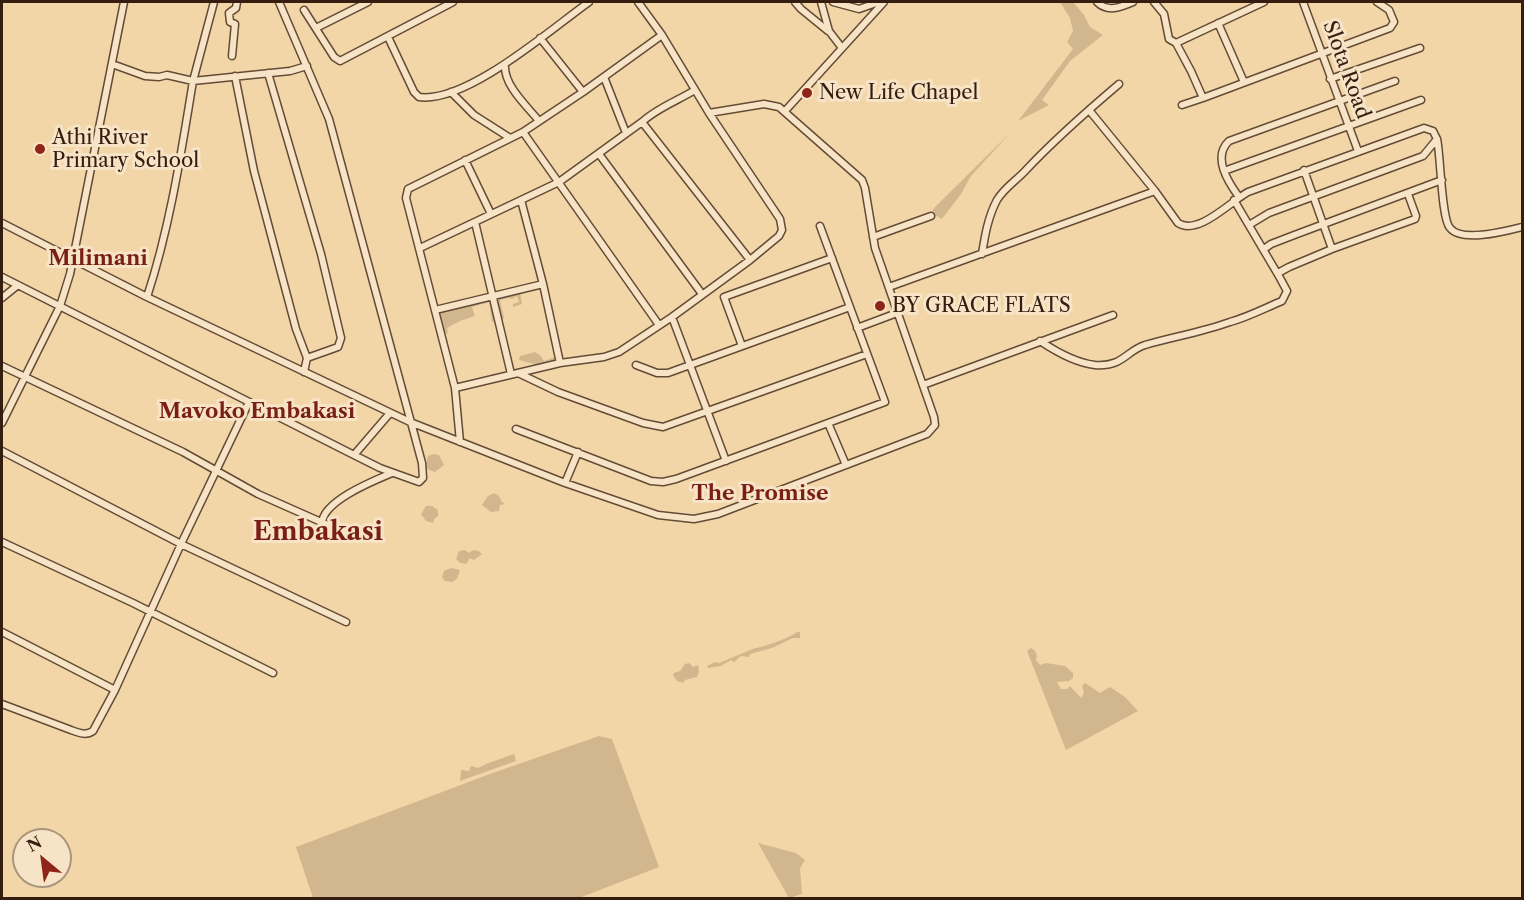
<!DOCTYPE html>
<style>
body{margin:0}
#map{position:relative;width:1524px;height:900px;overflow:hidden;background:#f2d6a8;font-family:"Libre Caslon Text",serif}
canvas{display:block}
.frame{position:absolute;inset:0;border:3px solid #351d10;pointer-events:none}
.north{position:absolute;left:12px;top:828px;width:60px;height:60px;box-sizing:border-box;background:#f7e4c6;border:2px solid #a9947d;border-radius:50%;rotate:331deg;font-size:16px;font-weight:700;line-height:24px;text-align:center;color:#351d10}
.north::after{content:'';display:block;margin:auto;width:21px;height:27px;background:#8f2418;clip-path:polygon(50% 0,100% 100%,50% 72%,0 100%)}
</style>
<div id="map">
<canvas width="1524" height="900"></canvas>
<div class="frame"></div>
<div class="north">N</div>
</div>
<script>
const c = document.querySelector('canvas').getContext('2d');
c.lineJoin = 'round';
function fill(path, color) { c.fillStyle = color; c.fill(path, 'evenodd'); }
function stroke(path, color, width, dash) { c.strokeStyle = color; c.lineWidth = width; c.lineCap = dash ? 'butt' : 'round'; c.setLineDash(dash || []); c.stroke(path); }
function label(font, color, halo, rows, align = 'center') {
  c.font = font + ' "Libre Caslon Text",serif'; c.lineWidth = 6; c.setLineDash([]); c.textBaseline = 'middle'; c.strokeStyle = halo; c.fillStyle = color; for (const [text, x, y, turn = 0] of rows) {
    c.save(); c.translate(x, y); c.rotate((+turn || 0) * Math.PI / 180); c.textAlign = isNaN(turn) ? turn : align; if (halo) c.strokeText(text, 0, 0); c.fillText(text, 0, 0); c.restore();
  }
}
const green = new Path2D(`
 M1060 2H1073L1084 15 1090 27 1103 35 1070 61 1042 100 1049 105 1018 121 1073 49 1067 42 1073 31 1070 18Z
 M1011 132 971 176 961 194 942 219 931 213 934 208Z
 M520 292 522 304 513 307V304L519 302 517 296 512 299 510 298 500 300 504 318 501 320 496 299Z
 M491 300 496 322H492L489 302 472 307 475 316 460 321 447 328 448 333 445 334 439 312Z
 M535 352 540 355 544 361 555 357 557 360 548 365 535 367 534 364 519 360 520 356Z
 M433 454 439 455 444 465 435 472 427 469 426 464 428 456Z
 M494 493 499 496 502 502 505 504 500 505 499 511 491 512 482 505 488 496Z
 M426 506H432L438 510V516L434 519 433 523 426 521 421 514Z
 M465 550 469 553 473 550 479 551 482 554 474 560 470 558 466 564 460 563 456 559 459 551Z
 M451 568 460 570 457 579 452 582 445 581 442 577 444 571Z
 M797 632H800V638H793L772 648 750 654 749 657 741 656 734 662 731 660 721 666 708 668 707 666 715 662 719 663 755 648C761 648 792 637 797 632Z
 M1031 648 1034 650 1037 655 1036 660 1040 665 1046 663 1065 666 1073 673V678L1069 681 1057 682 1061 689H1067L1070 686 1081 698 1084 693 1082 686 1085 683 1100 693 1110 687 1125 697 1138 711 1066 750 1027 651Z
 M689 663 693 667 698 665 699 671 697 677 685 680 683 683 677 681 673 675 674 673 680 671 685 664Z
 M599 736 612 739 659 867 579 898H313L296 847 490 774Z
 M514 754 516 761 460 781 461 770 469 771 471 766 478 768 486 764Z
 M758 843 796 853 805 860 800 868 802 894 789 898Z`);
const minor = new Path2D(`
 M214 2 193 81 290 71 307 66
 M279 2 329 119 422 463 423 478 419 482 380 468 354 455
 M795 2 801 9 828 31
 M821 2 829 31 842 48
 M833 2 859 9 879 2
 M1097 2C1108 13 1121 7 1133 2
 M1154 2 1164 14 1169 39 1176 43 1191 71 1203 98 1390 28 1394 22 1389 10 1377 2
 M1303 2 1358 151
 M304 10 334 57 340 61 453 2
 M1218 23 1244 82
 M316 28 368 2
 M388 37 414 92 419 97C466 104 551 29 589 2
 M540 38 583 92
 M1176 43 1264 2
 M232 56 235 24 230 22 229 13 236 8 237 2
 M112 64 145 76 159 77 167 75 193 81C181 154 170 227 147 297
 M505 64C503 85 527 106 539 121
 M268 73 321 254 341 338 338 347 307 358
 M235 76 254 171 296 329 307 358 304 372
 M604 77 626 133
 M1330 79 1420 48
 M451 92 474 115 510 138
 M1182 105 1203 98
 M1089 110 1155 191
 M785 111 884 2
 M642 122 750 260
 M523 132 659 325
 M599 154 702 294
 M465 160 491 214
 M1304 170 1332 249 1415 219 1416 216 1408 194
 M1224 171 1421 100
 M1239 197C1228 182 1212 157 1229 141L1395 81
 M475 222 511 374
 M2 223 147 297 410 422 565 483 658 515 694 519 718 514 927 434 935 425 934 417 875 248 865 188 862 180 779 107 764 104 709 113 662 35 638 2
 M1249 225 1269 213 1423 156 1437 139
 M873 237 931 216
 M420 248 559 182 642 122C657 108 677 101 695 90
 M1264 249 1271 244 1297 234 1442 180
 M982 254C985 235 988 217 997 200 1005 187 1016 181 1026 170 1055 139 1086 112 1119 84
 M1278 273 1289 267 1332 249
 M2 277 354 455 390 413
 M543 284 560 363
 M889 287 1155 191 1178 223C1198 236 1230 202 1248 192L1424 128 1433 131 1437 139C1441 157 1441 218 1450 228 1462 243 1506 231 1522 227
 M2 298 18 285
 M435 310 543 284 521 200
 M672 317 726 461
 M857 328 897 313
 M1040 341C1055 351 1077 363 1095 365 1123 367 1126 351 1145 345 1173 337 1202 332 1230 322 1248 317 1265 308 1282 301L1287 291 1280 278 1234 200
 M742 346 724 297 832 258
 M636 365 657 373H668L850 307
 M2 366 183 452 258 494 355 537
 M518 373 558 392 643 423 663 427 867 354
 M923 385 1113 315
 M455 388 560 363 604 357 619 352 672 317 750 260 779 236 782 230 780 219 709 113
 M2 423 60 306 70 274 124 2
 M828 423 846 465
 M516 429 651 481 663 482 676 479 885 402 820 226
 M460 442 455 388 406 198 408 189 523 132 583 92 662 35
 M2 451 181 544 346 622
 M565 483 578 452
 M322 523C323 501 373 481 392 473
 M2 542 133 603 273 673
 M2 632 115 690
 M2 704 71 730C79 733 86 736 93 731L115 690 181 544 249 402`);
const markers = [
 [807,93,6,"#8f2418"],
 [40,149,6,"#8f2418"],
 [880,306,6,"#8f2418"]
];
const streetNames = [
 ["Slota Road",1346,70,70]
];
const poiNames = [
 ["New Life Chapel",819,93],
 ["Athi River",52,138],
 ["Primary School",52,161],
 ["BY GRACE FLATS",892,306]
];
const neighbourhoodNames = [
 ["Milimani",98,259],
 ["Mavoko Embakasi",257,412],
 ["The Promise",760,494]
];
const districtNames = [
 ["Embakasi",318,532]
];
fill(green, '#d2b78e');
stroke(minor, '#644b36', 9);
stroke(minor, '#f7e4c6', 6);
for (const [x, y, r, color] of markers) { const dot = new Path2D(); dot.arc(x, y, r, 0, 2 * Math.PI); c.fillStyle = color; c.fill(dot); stroke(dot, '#f7e4c6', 2); }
label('20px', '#351d10', '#f7e4c6', streetNames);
label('20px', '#351d10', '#f7e4c6', poiNames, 'left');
label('bold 21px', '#7a1f14', '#f7e4c6', neighbourhoodNames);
label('bold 26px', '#7a1f14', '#f7e4c6', districtNames);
</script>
